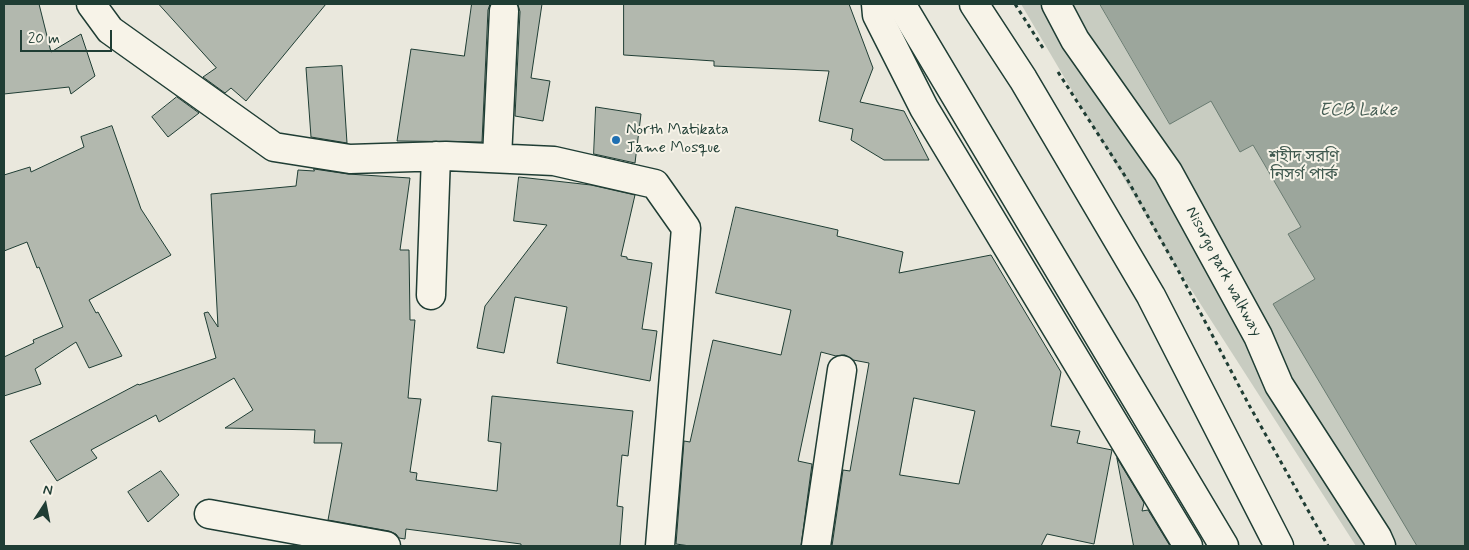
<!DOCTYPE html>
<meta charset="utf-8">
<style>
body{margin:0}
#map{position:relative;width:1469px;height:550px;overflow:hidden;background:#eae8dd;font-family:Mynerve,sans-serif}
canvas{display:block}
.frame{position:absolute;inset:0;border:5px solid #1f3d34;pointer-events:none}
.north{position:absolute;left:20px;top:480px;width:50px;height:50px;-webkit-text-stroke:4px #f7f3e8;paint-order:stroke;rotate:11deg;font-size:14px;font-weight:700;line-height:20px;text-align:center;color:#1f3d34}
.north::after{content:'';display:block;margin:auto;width:18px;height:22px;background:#1f3d34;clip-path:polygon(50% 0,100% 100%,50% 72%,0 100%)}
.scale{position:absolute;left:20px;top:30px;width:92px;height:22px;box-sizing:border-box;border:2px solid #1f3d34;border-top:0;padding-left:6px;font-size:15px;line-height:18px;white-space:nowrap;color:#1f3d34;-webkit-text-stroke:4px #f7f3e8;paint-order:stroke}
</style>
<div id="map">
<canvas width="1469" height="550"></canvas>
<div class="frame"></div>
<div class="north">N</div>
<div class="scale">20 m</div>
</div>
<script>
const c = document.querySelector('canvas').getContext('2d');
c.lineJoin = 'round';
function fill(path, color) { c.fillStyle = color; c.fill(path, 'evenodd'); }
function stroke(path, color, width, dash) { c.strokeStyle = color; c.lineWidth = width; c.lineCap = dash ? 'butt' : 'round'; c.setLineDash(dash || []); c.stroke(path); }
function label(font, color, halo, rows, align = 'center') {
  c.font = font + ' Mynerve,"Noto Sans Bengali",sans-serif'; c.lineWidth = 4; c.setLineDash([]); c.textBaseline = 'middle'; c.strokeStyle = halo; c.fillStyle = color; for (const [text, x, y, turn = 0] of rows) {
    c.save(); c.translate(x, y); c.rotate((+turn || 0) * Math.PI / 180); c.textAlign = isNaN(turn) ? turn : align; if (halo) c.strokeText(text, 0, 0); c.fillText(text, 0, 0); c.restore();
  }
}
const green = new Path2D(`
 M1021 4H1465V546H1356L1169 255Z`);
const water = new Path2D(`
 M1100 4H1465V546H1417L1273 304 1315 279 1288 234 1301 227 1253 145 1240 152 1211 101 1170 124Z`);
const building = new Path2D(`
 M4 4H39L51 52 81 34 95 76 71 94 69 87 4 94Z
 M159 4H326L246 101 231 88 225 93 203 77 216 68Z
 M472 4H490L488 10 482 142 397 141 411 49 464 56Z
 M518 4H542L531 78 550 81 543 121 515 116 520 12Z
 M624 4H849L873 68 860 102 904 111 929 160H884L851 140 853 129 819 121 829 71 714 66V61L624 55Z
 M342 66 347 143 311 137 306 68Z
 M177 97 199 113 168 137 152 117Z
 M596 107 641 114 635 163 594 154Z
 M112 126 141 209 171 255 89 300 96 313 98 312 122 356 89 368 76 342 35 369 41 384 4 396V357L34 343 33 340 63 327 39 267 37 268 27 242 4 251V175L30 167 31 172 84 147 81 137Z
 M314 169 348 174 410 178 400 250H409L410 320H415L408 398 421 399 410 472 417 473 416 480 497 491 501 443 488 441 492 396 633 411 628 456 622 455 617 506 623 507 620 546H521V544L406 529 405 539 399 538 396 534 389 531 328 520 342 443H314L315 430 225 428 253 410 234 378 159 422 156 415 91 450 97 458 57 481 30 441 138 384 139 385 216 358 204 313 208 312 218 327 211 194 296 186 298 170 314 171Z
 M519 177 591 185 635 195 621 256 627 257V259L652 263 642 329 657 331 650 381 557 363 567 307 515 297 504 353 477 348 485 306 547 225 514 221Z
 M736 207 838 230 837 236 903 252 899 273 991 255 1061 372 1051 426 1080 431 1077 443 1112 450 1094 544 1047 534 1041 546H832L843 470 850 471 869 363 853 360 845 355 836 356 821 352 798 461 812 464 801 546H690L676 544 684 441 690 442 713 340 781 355 791 310 716 293ZM914 398 975 411 959 484 900 475Z
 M1117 458 1144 503 1142 511 1148 510 1170 546H1134Z
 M161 471 179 495 148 522 128 492Z`);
const path = new Path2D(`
 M1015 4 1043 48
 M1058 72 1127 179 1179 272 1249 405 1328 546`);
const street = new Path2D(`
 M91 4 110 30 274 147 350 159 446 156 554 161 655 184 686 228 660 546
 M1056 4 1075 40 1168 172 1258 336 1279 385 1377 537 1381 546
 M497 158 504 11
 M431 295 436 156
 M209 514 386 546
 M816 546 842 370`);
const secondary = new Path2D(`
 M876 4 877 15 924 108 1188 546`);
const primary = new Path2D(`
 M901 4 1224 546
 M974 4 1023 79 1151 296 1279 546`);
const markers = [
 [616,140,5,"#1f6fb2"]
];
const poiNames = [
 ["North Matikata",626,131],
 ["Jame Mosque",626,149]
];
const parkNames = [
 ["শহীদ সরণি",1304,158],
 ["নিসর্গ পার্ক",1304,176]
];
const streetNames = [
 ["Nisorgo park walkway",1223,272,62]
];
const waterNames = [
 ["ECB Lake",1358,111]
];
fill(green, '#c8ccc1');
fill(water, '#9ca69c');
stroke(water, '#6a7c72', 1);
fill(building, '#b2b8ae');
stroke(building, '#1f3d34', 1);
stroke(street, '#1f3d34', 31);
stroke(secondary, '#1f3d34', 31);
stroke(primary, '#1f3d34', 31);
stroke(path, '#1f3d34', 3, [4, 4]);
stroke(street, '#f7f3e8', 28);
stroke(secondary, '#f7f3e8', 28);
stroke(primary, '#f7f3e8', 28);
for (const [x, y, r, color] of markers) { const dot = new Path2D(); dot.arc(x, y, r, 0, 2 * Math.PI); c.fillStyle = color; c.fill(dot); stroke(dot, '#f7f3e8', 2); }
label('16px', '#1f3d34', '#f7f3e8', poiNames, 'left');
label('16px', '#415a50', '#f7f3e8', parkNames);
label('16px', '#1f3d34', '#f7f3e8', streetNames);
label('italic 18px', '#445c53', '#f7f3e8', waterNames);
</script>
